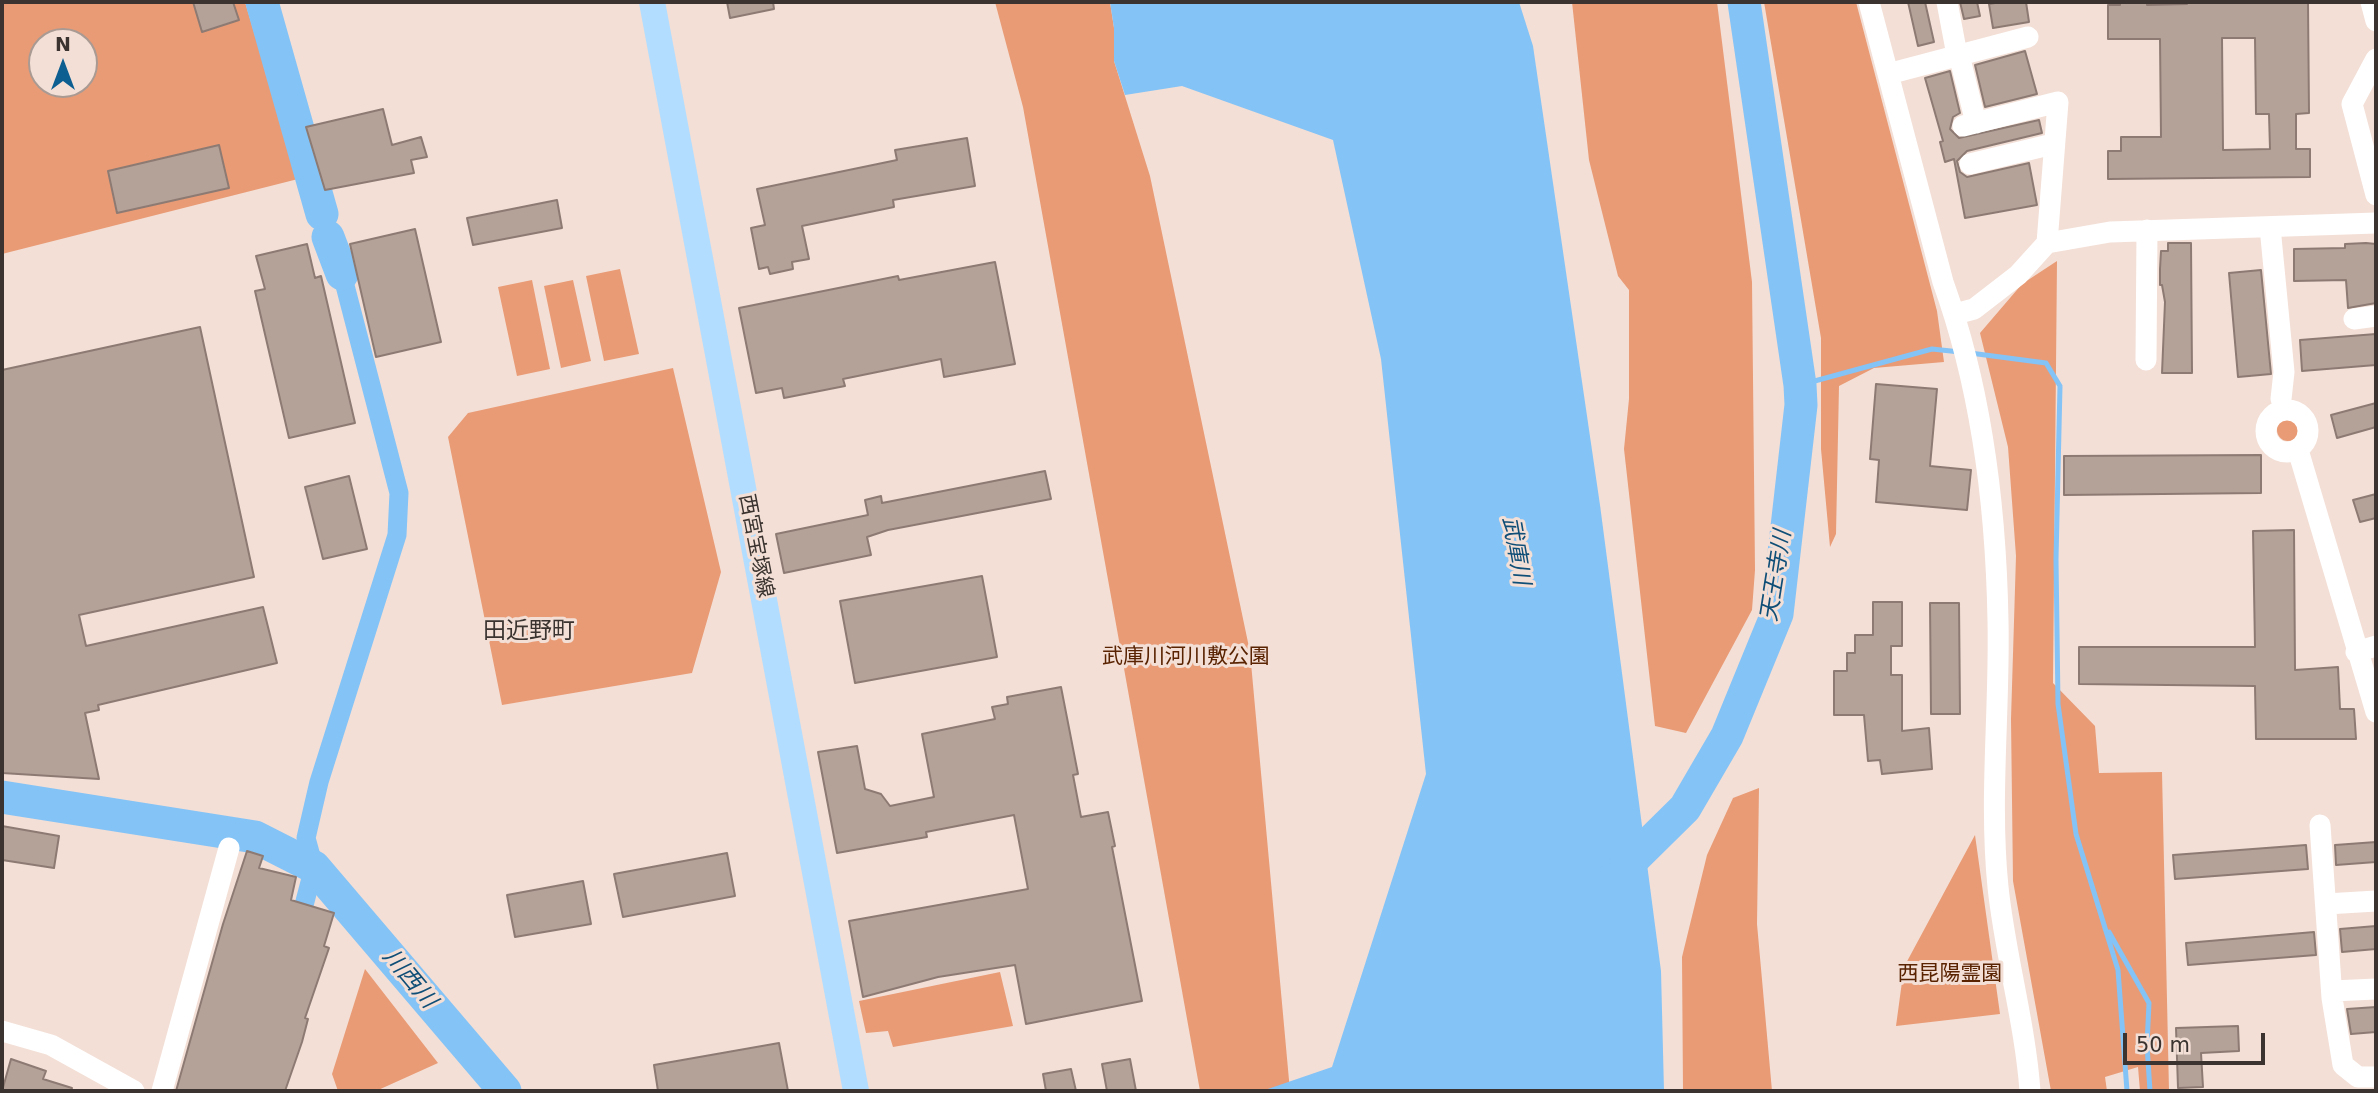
<!DOCTYPE html>
<meta charset="utf-8">
<style>
body{margin:0}
#map{position:relative;width:2378px;height:1093px;overflow:hidden;background:#f3dfd6;font-family:"DejaVu Sans",sans-serif}
canvas{display:block}
.frame{position:absolute;inset:0;border:4px solid #3a332f;pointer-events:none}
.north{position:absolute;left:28px;top:28px;width:70px;height:70px;box-sizing:border-box;background:#f3dfd6;border:2px solid #a99a93;border-radius:50%;rotate:0deg;font-size:19px;font-weight:700;line-height:28px;text-align:center;color:#3a332f}
.north::after{content:'';display:block;margin:auto;width:24px;height:32px;background:#0e5f91;clip-path:polygon(50% 0,100% 100%,50% 72%,0 100%)}
.scale{position:absolute;left:2123px;top:1033px;width:142px;height:32px;box-sizing:border-box;border:4px solid #3a332f;border-top:0;padding-left:9px;font-size:21px;line-height:24px;white-space:nowrap;color:#3a332f;-webkit-text-stroke:5px #f3dfd6;paint-order:stroke}
</style>
<div id="map">
<canvas width="2378" height="1093"></canvas>
<div class="frame"></div>
<div class="north">N</div>
<div class="scale">50 m</div>
</div>
<script>
const c = document.querySelector('canvas').getContext('2d');
c.lineJoin = 'round';
function fill(path, color) { c.fillStyle = color; c.fill(path, 'evenodd'); }
function stroke(path, color, width, dash) { c.strokeStyle = color; c.lineWidth = width; c.lineCap = dash ? 'butt' : 'round'; c.setLineDash(dash || []); c.stroke(path); }
function label(font, color, halo, rows, align = 'center') {
  c.font = font + ' "DejaVu Sans","Noto Sans JP",sans-serif'; c.lineWidth = 6; c.setLineDash([]); c.textBaseline = 'middle'; c.strokeStyle = halo; c.fillStyle = color; for (const [text, x, y, turn = 0] of rows) {
    c.save(); c.translate(x, y); c.rotate((+turn || 0) * Math.PI / 180); c.textAlign = isNaN(turn) ? turn : align; if (halo) c.strokeText(text, 0, 0); c.fillText(text, 0, 0); c.restore();
  }
}
const green = new Path2D(`
 M2 2H245L298 179 2 254ZM42 42H84V84H42Z
 M995 2H1110L1114 28V61L1150 176 1250 652 1290 1091H1200L1023 107Z
 M1572 2H1717L1752 282 1755 570 1752 610 1686 733 1655 726 1624 449 1629 399V290L1618 276 1589 160Z
 M1764 2H1856L1937 311 1944 362 1874 368 1839 386 1836 534 1830 547 1821 449V338Z
 M2057 261 2053 683 2095 726 2099 773 2162 772 2169 1091H2140L2138 1067 2105 1077 2107 1091H2051L2013 881 2011 719 2016 556 2008 447 1980 333 2022 284Z
 M620 269 639 354 604 361 586 276Z
 M532 280 550 369 517 376 498 287Z
 M573 280 591 361 561 368 544 286Z
 M673 368 721 572 692 673 502 705 448 437 468 413Z
 M2277 430a11 11 0 1 1 22 0a11 11 0 1 1-22 0Z
 M1759 788 1757 924 1772 1091H1683L1682 957 1707 855 1733 798Z
 M1975 835 2000 1014 1896 1026 1904 967Z
 M365 969 438 1063 376 1091H338L332 1074Z
 M1000 972 1013 1026 893 1047 888 1031 866 1033 859 1001Z`);
const water = new Path2D(`
 M1110 2H1519L1533 46 1600 505 1661 971 1664 1091H1262L1332 1067 1426 774 1381 359 1333 140 1182 86 1125 95 1114 61V28Z`);
const stream = new Path2D(`
 M1970 353 2046 363 2060 386 2056 559 2058 704 2076 834 2118 970 2127 1091
 M1800 385 1932 349 1960 352
 M2109 932 2149 1003 2147 1045 2150 1091`);
const canal = new Path2D(`
 M298 928 314 867 306 838 319 782 397 535 399 493 342 274`);
const river = new Path2D(`
 M262 2 322 214
 M328 237 342 274
 M2 797 255 837 314 867 505 1091
 M1612 880 1685 808 1727 736 1777 614 1801 405 1800 385 1744 2`);
const building = new Path2D(`
 M193 2H233L239 20 202 32Z
 M727 2H773L774 9 730 18Z
 M1908 2H1925L1934 42 1918 46Z
 M1960 2H1977L1980 16 1964 19Z
 M2001 2H2026L2029 22 1993 28 1989 4Z
 M2120 2H2147V5L2187 4V2L2308 3 2309 113 2296 114V149H2310V177L2108 179V151H2121V137H2161L2160 39H2108V5H2120ZM2222 38H2255L2256 114H2269L2270 149 2223 150Z
 M2025 51 2037 94 1985 107 1975 65Z
 M1950 71 1960 113 1953 117 1950 129 1959 138 2039 120 2042 133 1967 151 1957 161 1960 172 1967 177 2029 163 2037 205 1965 218 1954 159 1945 162 1940 142 1943 141 1925 78Z
 M383 109 392 145 421 137 427 157 411 160 414 173 325 190 306 127Z
 M967 138 975 186 893 200 894 207 802 226 809 259 792 262 793 269 770 274 768 267 759 269 751 228 765 225 757 189 897 160 895 150Z
 M219 145 229 188 117 213 108 171Z
 M557 200 562 228 473 245 467 218Z
 M415 229 441 342 376 357 350 244Z
 M2168 243H2191L2192 373H2162L2165 302 2162 285H2160V269L2161 251H2168Z
 M2366 243 2376 244V303L2348 308 2346 280 2294 281V249L2345 248V244Z
 M307 244 315 278 321 276 355 423 289 438 255 291 265 289 256 256Z
 M995 262 1015 364 944 377 941 359 843 379 845 386 784 398 782 388 756 393 739 308 898 276 899 280Z
 M2261 270 2271 374 2238 377 2229 273Z
 M200 327 254 577 79 615 86 646 263 607 277 663 98 705 99 710 85 713 99 779 2 773V370Z
 M2376 334V365L2302 371 2300 340Z
 M1876 384 1937 389 1930 466 1971 470 1967 510 1876 502 1879 460 1870 459Z
 M2376 403V427L2337 438 2331 415Z
 M2261 455V493L2064 495V456Z
 M1045 471 1051 499 888 530 867 537 871 555 784 573 776 534 868 515 865 500 881 496 882 503Z
 M349 476 367 549 323 559 305 487Z
 M2376 494V518L2360 522 2353 500Z
 M2294 530 2295 670 2338 667 2340 709H2354L2356 739H2256L2255 686 2079 684V647H2255L2253 531Z
 M982 576 997 657 855 683 840 601Z
 M1873 602H1902V646H1891V675H1902V731L1929 728 1932 769 1882 774 1880 760 1868 761 1864 715H1834V671H1847V653H1855V635H1873Z
 M1930 603H1959L1960 714H1931Z
 M1061 687 1078 774 1073 775 1081 817 1108 812 1115 846 1112 847 1142 1001 1026 1024 1015 965 938 977 863 997 849 921 1028 889 1014 815 926 832 927 837 837 853 818 752 857 746 865 789 881 794 890 806 934 797 922 734 995 719 992 707 1008 704 1007 697Z
 M2 826 59 836 54 868 2 860Z
 M2376 842V862L2336 865 2335 845Z
 M2306 845 2308 869 2175 879 2173 855Z
 M247 851 263 856 259 868 296 877 291 900 334 913 324 946 329 948 305 1018 308 1019 302 1042 285 1091H176L223 924Z
 M727 853 735 896 623 917 614 874Z
 M583 881 591 924 515 937 507 895Z
 M2376 926V949L2342 952 2340 929Z
 M2314 932 2316 955 2188 965 2186 943Z
 M2376 1007V1032L2351 1034 2347 1009Z
 M2238 1026 2239 1051 2201 1053 2203 1087 2178 1088 2176 1028Z
 M779 1043 788 1091H658L654 1065Z
 M11 1059 46 1071 43 1079 72 1088 71 1091H2Z
 M1130 1059 1136 1091H1107L1102 1064Z
 M1071 1069 1076 1091H1046L1043 1074Z`);
const minor = new Path2D(`
 M1869 2 1943 282C1982 390 1996 507 1998 621 2000 709 1989 798 1998 887 2005 955 2025 1022 2030 1091
 M1947 2 1957 55
 M2371 2 2376 21
 M1959 55 1976 123
 M2376 59 2352 104 2376 195
 M1888 74 2028 37
 M1970 164 2053 144
 M2270 227 2284 372 2281 399
 M2047 243 2110 232 2376 223
 M1955 314 1974 309 2018 275 2047 243 2058 102 1963 126
 M2354 319 2376 316
 M2146 360 2147 230
 M2266 431a21 21 0 1 1 42 0a21 21 0 1 1-42 0Z
 M2298 450 2376 712
 M2356 652 2376 646
 M2320 825 2332 998 2343 1065 2358 1077H2376
 M2326 904 2376 901
 M2332 991 2376 989
 M2 1031 51 1045 134 1091
 M162 1091 229 848`);
const major = new Path2D(`
 M652 2 856 1091`);
const streetNames = [
 ["西宮宝塚線",755,546,79]
];
const parkNames = [
 ["武庫川河川敷公園",1186,658],
 ["西昆陽霊園",1950,975]
];
const waterNames = [
 ["武庫川",1515,551,80],
 ["天王寺川",1777,576,-81],
 ["川西川",409,979,50]
];
const neighbourhoodNames = [
 ["田近野町",529,632]
];
fill(green, '#e99b75');
fill(water, '#84c3f6');
stroke(stream, '#84c3f6', 5);
stroke(canal, '#84c3f6', 19);
stroke(river, '#84c3f6', 33);
fill(building, '#b4a299');
stroke(building, '#8d7b73', 2);
stroke(minor, '#fff', 21);
stroke(major, '#b3ddfe', 26);
label('21px', '#3a332f', '#f3dfd6', streetNames);
label('21px', '#592200', '#f3dfd6', parkNames);
label('italic 23px', '#0f4e77', '#f3dfd6', waterNames);
label('23px', '#3a332f', '#f3dfd6', neighbourhoodNames);
</script>
